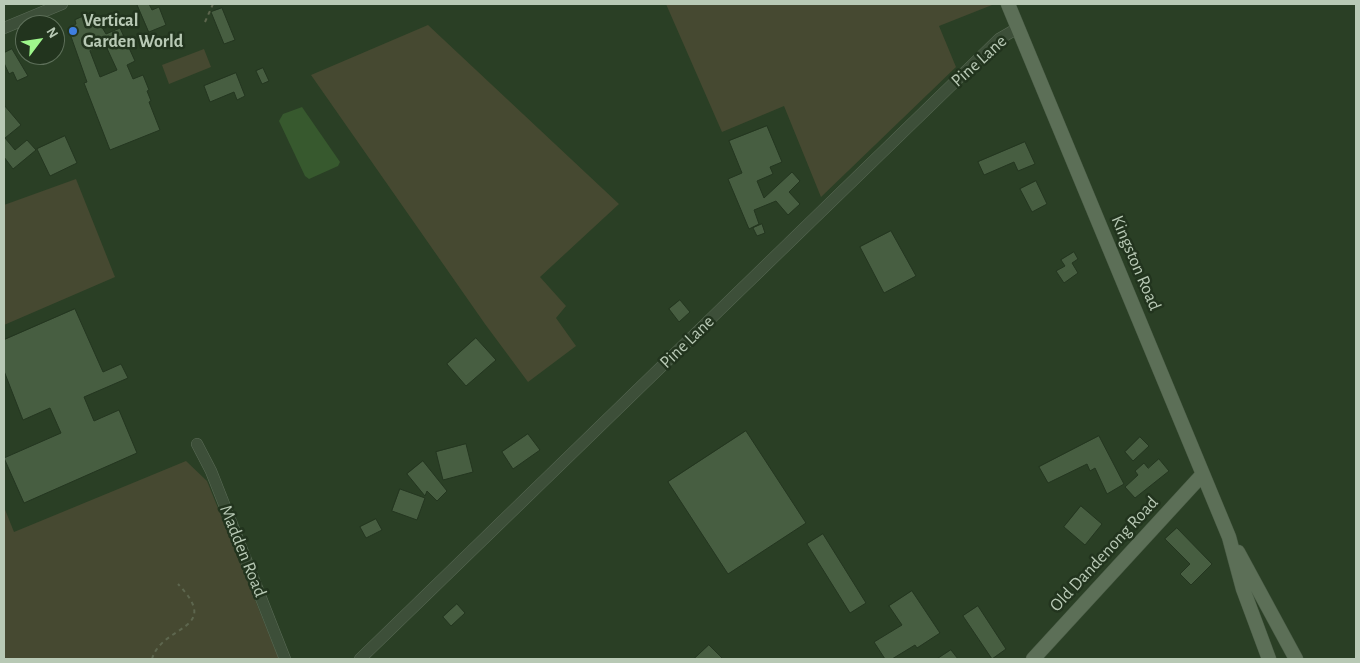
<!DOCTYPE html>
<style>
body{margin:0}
#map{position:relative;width:1360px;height:663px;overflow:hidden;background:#2a3f25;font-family:"Alegreya Sans",sans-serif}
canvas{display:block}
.frame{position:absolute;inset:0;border:5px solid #b8c9b5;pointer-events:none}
.north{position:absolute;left:15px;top:15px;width:50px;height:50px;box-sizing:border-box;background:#22341e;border:1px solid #5e705a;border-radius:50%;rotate:59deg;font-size:14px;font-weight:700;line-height:20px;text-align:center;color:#b8c9b5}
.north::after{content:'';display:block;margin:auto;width:18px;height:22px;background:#9ff88c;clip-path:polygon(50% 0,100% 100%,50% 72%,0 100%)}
</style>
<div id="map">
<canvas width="1360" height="663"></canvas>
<div class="frame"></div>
<div class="north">N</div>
</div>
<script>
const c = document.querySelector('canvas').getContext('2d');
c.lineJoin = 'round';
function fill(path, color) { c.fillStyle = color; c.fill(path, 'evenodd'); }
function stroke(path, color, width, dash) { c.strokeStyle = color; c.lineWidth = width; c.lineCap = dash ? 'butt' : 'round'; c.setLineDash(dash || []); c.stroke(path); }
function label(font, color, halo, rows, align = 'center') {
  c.font = font + ' "Alegreya Sans",sans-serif'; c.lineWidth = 5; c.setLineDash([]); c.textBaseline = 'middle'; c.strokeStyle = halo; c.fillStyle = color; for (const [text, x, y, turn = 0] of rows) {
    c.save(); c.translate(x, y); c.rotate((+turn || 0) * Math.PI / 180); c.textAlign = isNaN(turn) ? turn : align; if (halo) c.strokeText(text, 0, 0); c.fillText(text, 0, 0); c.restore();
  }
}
const green = new Path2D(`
 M666 4H991L992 5 939 26 956 67 821 197 784 106 722 132Z
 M428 25 619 204 540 277 566 306 556 318 576 346 528 382 485 324 311 75Z
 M204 49 211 67 169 84 162 65Z
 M76 179 115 277 4 325V205Z
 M186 461 207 481 279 659H4V507L14 532Z`);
const water = new Path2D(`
 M302 107 340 162 338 166 309 179 305 176 279 121 283 114Z`);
const building = new Path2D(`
 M137 4H149L152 10 159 7 166 25 149 32Z
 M222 8 235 40 224 44 211 12Z
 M93 12 106 34 120 28 135 61 127 65 133 79 143 75 149 90 147 91 151 101 149 102 160 130 110 150 84 83 87 82 68 28 76 24 75 20ZM105 44 117 70 100 77 90 51Z
 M12 49 28 76 17 81 13 72 9 74 4 63V53Z
 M263 68 269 81 262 84 256 71Z
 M236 73 245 96 237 100 234 92 210 102 204 86Z
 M4 105 21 125 5 138 15 150 27 140 36 150 13 169 4 157Z
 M767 126 782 162 770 167 773 174 757 181 764 198 792 172 800 181 789 192 800 204 788 215 776 201 754 210 759 224 749 229 728 179 742 173 729 141Z
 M65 136 77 163 50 176 37 149Z
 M1025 142 1035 164 1018 171 1014 162 984 175 978 162Z
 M1036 181 1047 204 1032 212 1020 189Z
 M762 224 765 233 757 236 753 228Z
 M891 231 916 276 884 293 860 247Z
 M1074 252 1078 259 1072 263 1078 273 1064 283 1056 271 1065 266 1061 260Z
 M680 300 690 312 679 322 669 309Z
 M75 309 103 372 121 364 128 378 84 397 94 421 119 410 137 453 24 503 4 458 61 433 50 408 23 420 4 371V340Z
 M476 338 496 360 466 386 447 364Z
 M746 431 806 523 728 574 668 482Z
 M528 434 540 450 513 469 502 452Z
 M1099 436 1124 484 1107 494 1095 468 1090 471 1087 464 1048 483 1039 467Z
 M1140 437 1149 446 1133 461 1125 452Z
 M466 444 473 472 443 480 436 452Z
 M1159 459 1169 471 1135 498 1125 487 1138 475 1135 471 1144 463 1148 468Z
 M423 461 447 491 437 501 427 491 425 496 407 474Z
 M400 489 425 498 417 520 392 511Z
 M1081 506 1102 524 1085 545 1064 527Z
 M376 519 382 530 366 538 360 527Z
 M1177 528 1212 564 1191 585 1180 574 1190 564 1165 539Z
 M823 534 866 603 850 613 807 544Z
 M912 591 940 633 917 648 915 645 892 659H885L874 642 902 625 889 606Z
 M457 604 465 613 451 626 443 617Z
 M978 606 1006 649 992 659 963 616Z
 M709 645 723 659H694Z
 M951 650 958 659H937Z`);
const path = new Path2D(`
 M205 22 213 4
 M152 659C162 624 223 631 178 584`);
const minor = new Path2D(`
 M4 28 62 4
 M197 444 211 471 285 659
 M360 659 999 39 1018 28`);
const major = new Path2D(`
 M1008 4 1229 537 1243 589 1269 659
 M1238 552 1296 659
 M1033 659 1202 475`);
const markers = [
 [73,31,5,"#3f7fe0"]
];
const poiNames = [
 ["Vertical",83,21],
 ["Garden World",83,42]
];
const streetNames = [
 ["Pine Lane",979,61,-42],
 ["Kingston Road",1136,263,67],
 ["Pine Lane",687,342,-44],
 ["Madden Road",243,551,68],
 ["Old Dandenong Road",1104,554,-47]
];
fill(green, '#464931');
fill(water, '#37592e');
fill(building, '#475e41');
stroke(building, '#243620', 1);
stroke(minor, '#5b6c57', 12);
stroke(major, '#495b45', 15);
stroke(path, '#5d664e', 2, [4, 4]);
stroke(minor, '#3d4f39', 11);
stroke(major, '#5c6f57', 14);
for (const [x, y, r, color] of markers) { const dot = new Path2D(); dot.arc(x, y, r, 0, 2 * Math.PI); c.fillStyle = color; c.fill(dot); stroke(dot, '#22341e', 2); }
label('bold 18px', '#b8c9b5', '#22341e', poiNames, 'left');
label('18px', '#b8c9b5', '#22341e', streetNames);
</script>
